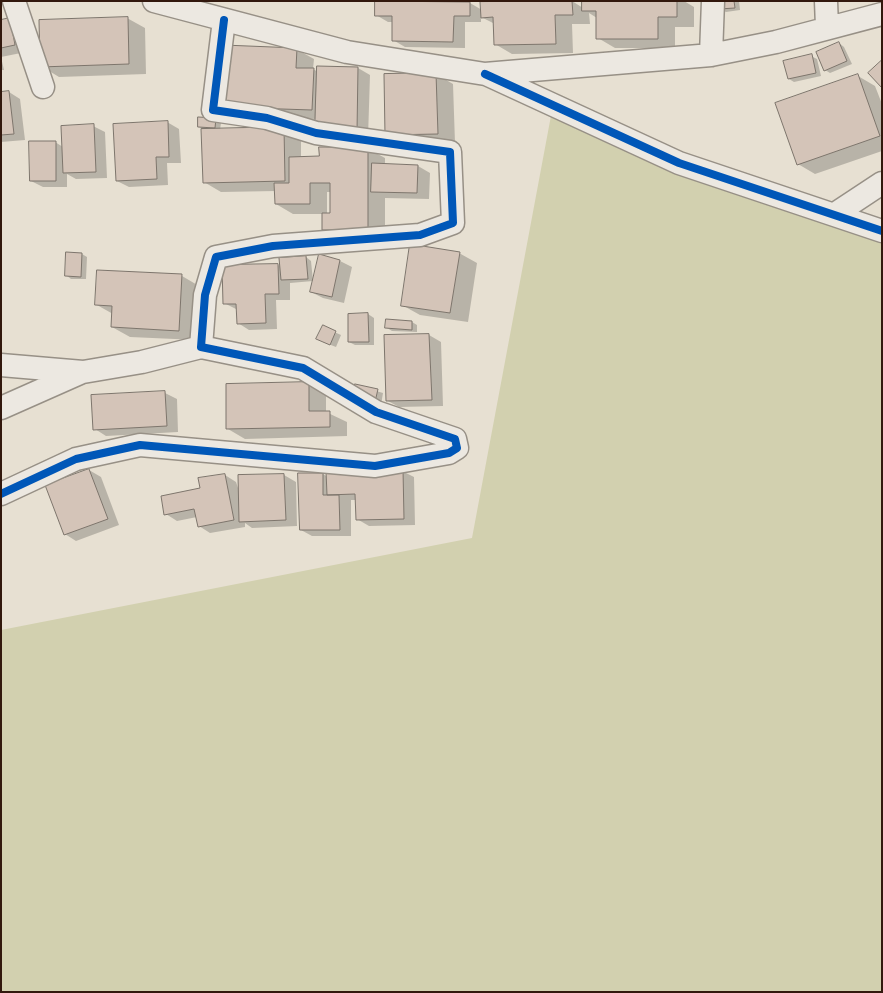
<!DOCTYPE html>
<style>
body{margin:0}
#map{position:relative;width:883px;height:993px;overflow:hidden;background:#e7e0d2;font-family:"Gentium Book Plus",serif}
canvas{display:block}
.frame{position:absolute;inset:0;border:2px solid #32180d;pointer-events:none}
</style>
<div id="map">
<canvas width="883" height="993"></canvas>
<div class="frame"></div>
</div>
<script>
const c = document.querySelector('canvas').getContext('2d');
c.lineJoin = 'round';
function fill(path, color) { c.fillStyle = color; c.fill(path, 'evenodd'); }
function stroke(path, color, width, dash) { c.strokeStyle = color; c.lineWidth = width; c.lineCap = dash ? 'butt' : 'round'; c.setLineDash(dash || []); c.stroke(path); }
const green = new Path2D(`
 M553 105 882 233V992H1V630L472 538Z`);
const shadow = new Path2D(`
 M572 1 583 8V1H684L694 7V27H675V48H615L598 38 597 18 589 13 590 24H572L573 53 512 54 495 44V24L481 17V22H465V48L405 47 393 40V22H388L376 15 470 3 482 10Z
 M719 1H739L740 10 726 12 720 9Z
 M127 18 145 28 146 74 59 77 41 66Z
 M9 20 26 52 1 57V22Z
 M839 43 844 47 852 64 830 73 825 70Z
 M296 49 314 59 313 69 318 72 358 68 370 75 368 138 317 119 240 117Z
 M811 56 817 59 821 76 794 82 789 79Z
 M1 57 4 70H1Z
 M436 74 453 84 455 143 404 144 385 75Z
 M858 76 875 86 882 104V151L815 174 798 164Z
 M9 92 20 99 25 140 1 142V93Z
 M200 119 221 123 220 130 283 129 301 139V158H320L367 148 385 158V165L418 166 430 173 429 199 385 198V240H340L323 230V214H293L276 204V191L221 192 204 182 202 128 199 127ZM327 192H332V214H327Z
 M167 122 179 129 181 163H167L168 185 129 187 117 181Z
 M93 126 105 132 107 178 76 179 67 174V187H43L31 181 55 142 63 147Z
 M459 253 477 263 468 322 420 315 402 305Z
 M82 254 87 257 86 279H71L66 275Z
 M320 256 340 261 352 267 344 303 323 298 311 292Z
 M306 257 311 261 313 281 290 283V300H276L277 329 249 330 238 323V310L224 303 278 265 281 267Z
 M182 276 199 286 197 340 130 337 112 327 113 314 97 305Z
 M368 314 374 318V345H355L349 342V315Z
 M412 322 417 325V332L392 331 387 328Z
 M323 327 341 335 336 347 323 342Z
 M429 335 441 342 443 406 399 407 388 401 385 336Z
 M308 384 326 394V412L347 422V436L245 439 228 429Z
 M356 385 383 393 381 405Z
 M165 393 177 399 178 432 106 436 95 429 93 396Z
 M89 470 101 477 119 525 76 541 65 534Z
 M402 471 414 477 415 525 369 526 357 519V500H351V536H312L301 530 323 474 328 477Z
 M225 475 236 482 238 488 239 477 284 475 296 482 297 526 252 528 245 523V527L210 533 199 526 197 517 177 521 166 514Z`);
const building = new Path2D(`
 M375 1 470 2V16H454L453 42 392 41V16H375Z
 M572 1 573 15H555L556 44 494 45 493 17 481 18 480 2Z
 M582 1H677V17H658V39H596V11H582Z
 M718 1H734L735 8 719 9Z
 M128 17 129 64 40 67 39 20Z
 M10 18 15 45 1 48V20Z
 M839 42 847 61 824 71 816 52Z
 M223 45 297 48 296 68H314L312 110 221 107Z
 M812 54 816 73 788 79 783 61Z
 M882 60V88L868 73Z
 M317 66 358 67 357 132 315 131Z
 M436 73 438 134 385 135 384 74Z
 M858 74 880 136 797 165 775 103Z
 M9 91 14 134 1 135V92Z
 M198 117 216 118 215 128 198 127Z
 M168 121 169 157H156L157 179 116 181 113 124Z
 M94 124 96 172 63 173 61 126Z
 M284 127 285 181 203 183 201 129Z
 M29 141H56V181H30Z
 M319 147H368V230H322V213H330V183H310V204H275L274 183H289V157L319 156Z
 M372 163 418 165 417 193 371 192Z
 M410 244 460 252 450 313 401 306Z
 M66 252 82 253 81 277 65 276Z
 M319 254 340 260 332 297 310 292Z
 M306 256 308 279 281 280 279 258Z
 M278 264 279 294H265L266 323 237 324 236 304H223L222 265Z
 M97 270 182 274 179 331 111 327 112 306 95 305Z
 M368 313 369 342H348V314Z
 M386 319 412 321V330L385 328Z
 M323 325 336 331 330 345 316 339Z
 M429 334 432 400 386 401 384 335Z
 M309 382V411H330V427L226 429V384Z
 M355 384 378 389 375 402 352 397Z
 M165 391 167 426 93 430 91 395Z
 M89 469 108 519 64 535 45 485Z
 M403 469 404 519 356 520 355 494 327 495 326 471Z
 M298 473H323V495H339L340 530H300Z
 M225 474 234 520 198 527 194 509 164 515 161 496 200 488 198 478Z
 M284 474 286 520 239 522 238 475Z`);
const minor = new Path2D(`
 M14 1 43 87
 M154 1 347 52 485 74 711 55 776 42 882 14
 M826 1 827 27
 M711 55 713 1
 M486 74 679 163 882 231
 M835 214 882 183
 M1 365 83 372 142 362 201 347
 M1 408 80 373
 M1 494 76 459 140 445 375 466 449 453 457 448 455 439 376 412 303 368 201 347 205 295 216 257 273 246 420 235 453 223 450 152 316 133 267 118 213 110 224 20`);
const cycleway = new Path2D(`
 M485 74 679 163 882 231
 M1 494 76 459 140 445 375 466 449 453 457 448 455 439 376 412 303 368 201 347 205 295 216 257 273 246 420 235 453 223 450 152 316 133 267 118 213 110 224 20`);
fill(green, '#d2d0af');
fill(shadow, '#0003');
fill(building, '#d4c4b8');
stroke(building, '#7d756c', 1);
stroke(minor, '#979086', 25);
stroke(minor, '#ece8e1', 22);
stroke(cycleway, '#0057b8', 8);
</script>
